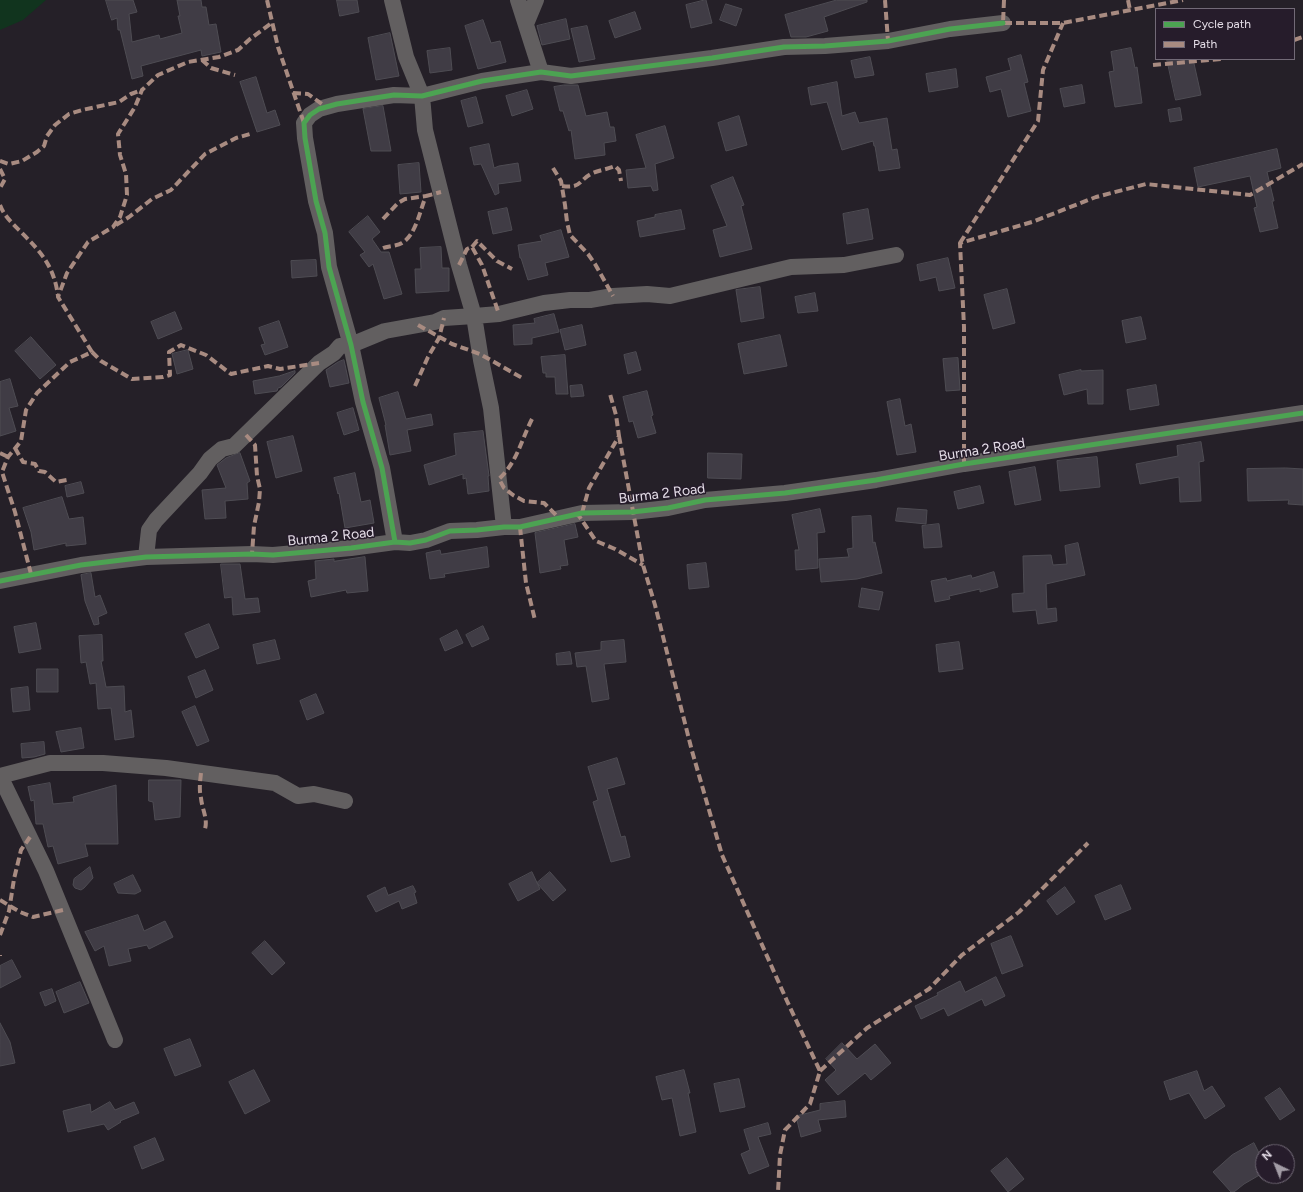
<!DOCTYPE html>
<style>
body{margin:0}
#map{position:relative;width:1303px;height:1192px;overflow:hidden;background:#252028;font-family:Figtree,sans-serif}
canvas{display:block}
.legend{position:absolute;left:1155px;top:8px;width:140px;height:52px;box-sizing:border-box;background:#261c2b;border:1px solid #726a77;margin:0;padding:5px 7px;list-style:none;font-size:12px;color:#e5dee8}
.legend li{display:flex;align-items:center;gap:8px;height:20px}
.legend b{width:20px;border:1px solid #726a77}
.north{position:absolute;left:1255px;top:1144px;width:40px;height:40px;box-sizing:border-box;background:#261c2b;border:1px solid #726a77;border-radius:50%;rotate:317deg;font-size:11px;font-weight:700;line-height:16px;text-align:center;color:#e5dee8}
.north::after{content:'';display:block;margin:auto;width:14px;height:18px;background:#a29ca5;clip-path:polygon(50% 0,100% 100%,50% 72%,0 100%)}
</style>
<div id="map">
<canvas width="1303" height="1192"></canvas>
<ul class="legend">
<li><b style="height:5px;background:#4ca352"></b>Cycle path</li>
<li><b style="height:5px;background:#a88b81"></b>Path</li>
</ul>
<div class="north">N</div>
</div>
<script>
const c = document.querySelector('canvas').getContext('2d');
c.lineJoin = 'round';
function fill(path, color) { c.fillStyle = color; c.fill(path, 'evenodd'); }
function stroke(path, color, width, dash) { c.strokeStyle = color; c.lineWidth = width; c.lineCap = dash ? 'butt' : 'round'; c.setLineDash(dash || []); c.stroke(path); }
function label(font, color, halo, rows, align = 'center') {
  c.font = font + ' Figtree,sans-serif'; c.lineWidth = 3; c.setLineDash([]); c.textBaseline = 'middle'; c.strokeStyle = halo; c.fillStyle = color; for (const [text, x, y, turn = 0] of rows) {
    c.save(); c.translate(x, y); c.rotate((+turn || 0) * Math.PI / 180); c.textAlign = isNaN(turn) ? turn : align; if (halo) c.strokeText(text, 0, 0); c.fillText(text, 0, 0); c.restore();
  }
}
const green = new Path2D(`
 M0 0H46L23 20 0 30Z`);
const building = new Path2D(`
 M106 0H133L137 12 129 14 132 42 159 35 160 39 182 33 178 16H180L177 0H201L202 7H206L209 25 216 24 221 52 202 56 201 50 141 66 143 76 132 79 120 30H118L117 18 112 20Z
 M337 0H357L359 12 340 16Z
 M706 0 712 23 691 28 686 5Z
 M837 0H867V2L824 17 828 31 806 37H791L785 15Z
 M726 4 742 9 736 26 720 20Z
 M635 12 641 29 615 38 609 21Z
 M566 19 570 39 542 45 537 26Z
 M483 20 491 43 500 41 506 62 478 69 465 26Z
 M587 26 595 59 579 62 571 29Z
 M390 33 399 76 376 80 368 38Z
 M450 48 452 70 430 73 427 51Z
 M1131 48 1135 68 1137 67 1142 103 1115 107 1109 72 1114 71 1111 52Z
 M1021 55 1028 82 1024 83 1031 111 1008 117 1001 89 990 92 986 77 1011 70 1008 59Z
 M870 57 874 75 855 78 851 61Z
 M1167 59H1193L1201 95 1176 100Z
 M956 69 958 87 929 92 926 74Z
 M256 77 267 113 275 110 280 125 257 132 240 82Z
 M837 82 842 116 855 112 859 123 887 118 892 150 897 149 900 168 879 171 875 146H874L873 141 842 150 827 102 811 105 808 88Z
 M564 85H578L586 116 607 112 610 127H614L616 141 604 143 605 155 575 159 571 130 569 131 563 111H560L554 87Z
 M1082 85 1085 103 1064 107 1060 89Z
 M527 90 533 109 512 116 506 96Z
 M476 97 483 123 468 127 461 101Z
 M383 106 391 151H371L363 109Z
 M1180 108 1182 120 1170 122 1168 110Z
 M739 116 747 145 726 151 718 123Z
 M665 126 674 158 655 164 658 190 653 191 651 186 628 188 626 170 646 168 636 135Z
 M489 144 494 168 499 166 518 163 521 181 498 184 499 193 495 195 481 164 474 165 470 148Z
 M1277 149 1281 168 1267 172 1274 201H1272L1278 228 1260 232 1254 208 1257 207 1250 176 1198 187 1194 168Z
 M419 163 421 192 400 194 398 165Z
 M733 177 744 205 741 206 752 249 720 257 713 230 727 226 711 186Z
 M507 208 512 230 493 234 488 212Z
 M868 209 873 239 847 244 843 214Z
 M681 210 685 229 640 237 637 221 655 217V215Z
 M368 216 380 232 372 239 381 252H389L402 294 384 299 373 264 369 267 360 255 365 252 349 232Z
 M561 230 569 257 545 263 548 275 528 280 521 258H520L518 245 542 241 540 236Z
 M441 247 442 268H449V291L416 293 415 269H421L420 248Z
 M948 258 955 288 939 291 936 277 920 281 917 265Z
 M316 260 317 276 292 278 291 261Z
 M760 287 764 318 741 322 736 290Z
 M1007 289 1015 323 993 329 984 295Z
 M815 293 818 311 798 313 795 297Z
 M175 312 182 329 158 339 151 322Z
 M554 314 559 332 532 338V344L514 345 513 325 535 323 534 319Z
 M1141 317 1146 339 1126 343 1122 321Z
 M279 321 288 347 265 355 261 345 265 344 259 328Z
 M582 325 586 345 565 350 560 330Z
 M780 335 787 366 744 374 738 344Z
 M31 337 56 365 40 379 15 351Z
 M188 350 193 369 177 374 172 354Z
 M636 352 641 370 628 374 624 355Z
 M565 355 568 394H556L555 377H546V373H543L541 357Z
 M958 358 960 390 946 391 943 359Z
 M344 360 349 383 330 387 326 370 338 362Z
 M1081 370V371L1103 370V404H1088L1087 389 1064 395 1059 375Z
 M295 371V373L281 387 278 388 277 391 255 394 253 381 279 376Z
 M10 379 18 406 9 408 16 431 0 436V382Z
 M582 385 584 396 571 397 570 386Z
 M1156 385 1159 405 1130 410 1127 390Z
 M647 391 653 415 651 416 656 433 638 438 633 421 629 422 623 397Z
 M398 392 406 419 431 414 433 425 407 430 411 451 390 455 385 425H386L379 398Z
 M900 399 905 426 911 424 916 452 897 455 887 402Z
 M353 408 359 430 344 435 337 413Z
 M483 431 489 476H488L489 491 468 494 466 478 463 479V474L429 485 424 465 456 455 454 434Z
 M293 436 302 471 276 478 267 442Z
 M1201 442 1204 461 1199 462 1201 501 1180 502 1179 477 1140 484 1136 464 1178 456 1177 446Z
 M240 453 250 481 247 483 248 499 225 501 226 518 205 519 202 490 226 488 217 465 226 458Z
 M708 453 742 454 741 479 708 478Z
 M1097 457 1100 487 1060 491 1057 461Z
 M1035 467 1041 500 1015 505 1009 472Z
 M1286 468 1303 469V505L1288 504 1289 500 1248 501 1247 469Z
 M355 473 361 502 370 500 374 523 345 528 339 493 338 494 334 478Z
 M81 482 84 493 67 497 65 486Z
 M980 486 984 503 958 509 954 492Z
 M62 497 69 519 83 517 86 544 66 546V543L34 550 31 532 23 508Z
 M898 508 927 510 926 524 896 521Z
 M820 509 825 532 817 533 818 568 796 570 795 550H799L792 515Z
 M871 516 873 543 875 542 882 573 857 579 821 582 819 559 849 557 847 549 853 548 852 517Z
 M575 524 578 537 564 540 568 565 560 566 561 569 540 573 535 533Z
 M939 524 942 547 924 548 922 526Z
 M1078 543 1085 575 1046 584 1047 609 1056 608 1057 621 1038 624 1036 610 1013 612 1012 594 1024 593 1023 556 1051 555 1053 565 1067 564 1065 546Z
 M487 547 489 567 444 574 445 577 430 579 426 553 440 550 441 554Z
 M365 557 368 591 347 593 346 590 311 597 308 581 316 579 315 561 334 559V561Z
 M706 563 709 587 689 589 687 565Z
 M221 564H240L245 599 258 598 260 612 233 615 232 597 225 598Z
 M994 572 998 587 980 592V589L949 596 950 599 935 602 931 581 946 578 947 581 971 575 972 578Z
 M91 573 95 597 100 595 107 613 98 617 99 624 94 625 85 601 81 575Z
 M862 588 883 592 879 610 859 607Z
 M36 623 41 649 19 653 14 627Z
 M209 624 219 648 196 658 185 634Z
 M483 626 489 639 472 647 466 635Z
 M457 630 463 643 445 651 440 639Z
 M102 635 103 661H101L106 687 124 686 125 712 131 710 134 737 115 740 111 708 98 709 96 683 90 684 86 662 81 663 79 636Z
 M275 640 280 659 257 664 253 645Z
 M624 640 626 662 604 664 609 699 592 702 586 666 577 667 575 653 601 650V642Z
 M959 642 963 669 939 672 936 645Z
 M570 652 572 664 557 665 556 654Z
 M37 669H58V692H37Z
 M205 670 213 690 196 698 188 677Z
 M28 687 30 710 13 712 11 689Z
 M316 694 324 713 307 720 300 701Z
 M195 706 209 741 197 746 182 712Z
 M81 728 84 748 61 752 56 732Z
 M44 742 45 754 34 757 22 758 21 744Z
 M617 758 625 784 607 789 621 837 625 836 630 857 611 862 593 802 598 800 588 767Z
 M149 780H181L180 817 155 820 153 802 149 801Z
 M50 783 53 804 74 802 73 797 116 785 118 844H85L88 856 58 864 53 846 48 847 43 824H36L34 800 31 801 28 787Z
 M90 867 93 878 84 888 81 890 75 888 73 885 74 879Z
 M532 872 540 889 518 901 509 884Z
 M550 872 566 890 553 901 537 883Z
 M133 875 141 891 135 894 118 893 114 884Z
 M1121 885 1131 909 1105 920 1095 896Z
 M413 886 416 892 414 893 417 903 402 909 399 901 376 912 367 896 385 887 388 895Z
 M1065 887 1075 902 1057 915 1047 901Z
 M138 915 144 931 165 921 173 937 149 949 147 945 128 949 131 961 109 966 104 946 95 951 85 932Z
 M1011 936 1023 966 1002 974 991 944Z
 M265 941 285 963 272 975 252 953Z
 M12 960 21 977 0 988V966Z
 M996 977 1005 996 985 1006 982 999 948 1016 944 1008 921 1019 915 1006 938 995 937 993 960 981 965 992Z
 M80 982 89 1003 64 1013 56 992Z
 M52 989 56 1001 45 1006 40 993Z
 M0 1023 10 1042 15 1063 0 1066Z
 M190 1039 201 1066 175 1076 164 1049Z
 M842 1043 857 1059 875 1044 891 1063 871 1080 865 1073 838 1095 825 1080 836 1070 826 1059Z
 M254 1070 270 1101 245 1114 229 1082Z
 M684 1070 690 1093H688L696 1132 680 1136 672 1098 662 1100 656 1077Z
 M1197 1071 1204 1091 1212 1086 1225 1106 1205 1119 1189 1093 1170 1100 1164 1082Z
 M739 1079 745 1107 720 1112 714 1084Z
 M1280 1088 1295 1110 1280 1120 1265 1098Z
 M845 1101 846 1117 818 1120 821 1131 801 1137 796 1116 820 1110V1104Z
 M110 1102 115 1110 134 1102 139 1113 120 1121 121 1122 108 1130 104 1124 68 1132 63 1111 90 1104 91 1112Z
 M768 1123 771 1134 758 1137 769 1166 749 1174 741 1154 750 1150 744 1130Z
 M155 1138 164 1160 142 1169 134 1147Z
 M1254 1143 1263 1161V1173L1244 1184 1234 1192H1231L1213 1172 1232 1155Z
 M1007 1158 1024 1179 1008 1192 991 1171Z`);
const street = new Path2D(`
 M518 0 541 72
 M526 24 536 0
 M504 527 491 408 481 360 474 316 499 314 544 303 570 300H590L613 296 647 294 670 296 791 267 844 265 896 255
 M395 542 382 468 363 402 351 345 329 267 325 233 316 201 305 138 304 123 310 115 319 109 337 104 394 95 422 96 482 81 541 72 571 76 712 58 784 47 825 46 888 41 950 29 1003 23
 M146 557 149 530 156 520 200 473 210 459 222 449 234 446 319 363 334 353 340 346 351 345 385 331 435 322 444 318 474 316 459 265 425 130 422 96 406 57 392 0
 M0 581 81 565 146 557 252 554 273 555 351 548 395 542 410 543 426 540 450 531 477 530 504 527H520L582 513 632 512 668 508 705 500 785 493 876 480 964 464 1303 413
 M0 776 50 763H103L166 768 275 783 298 796 314 794 345 801
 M0 776 46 871 115 1040`);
const quiet = new Path2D(`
 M267 0 278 47 304 123
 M885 0 888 41
 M1004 0 1003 23H1063L1183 0
 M1128 0 1130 10
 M1294 40 1303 37
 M202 60 211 68 235 75
 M1153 65 1221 59
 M293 93 308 94 326 107
 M0 161 9 164 22 161 37 152 44 146 47 136 55 125 69 114 82 110 119 102 131 94 142 90
 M553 168 561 181 565 205 567 222 570 235 588 254 595 264 613 296
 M0 169 5 179 0 188
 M562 186C582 189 578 180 593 173 600 170 608 169 615 166L619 170 621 181
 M0 205C4 216 13 224 21 232 41 252 54 266 58 296
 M383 219 398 203 405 199 426 196
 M116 225 129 217 152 199 171 190 205 154 236 138 250 134
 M960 243 1038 121 1043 70 1063 23
 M472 247 477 241 497 261 512 269
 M383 248C388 246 397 246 402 243 416 235 420 210 426 196L441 192
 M459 265 467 249 472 247 482 265 499 314
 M418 325 452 344 480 354 524 379
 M92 352 58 297 67 273 88 242 113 227 120 217 127 195 126 174 120 155 118 134 135 107 142 90 158 75 188 62 219 57 238 50 250 39 273 22
 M415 386 428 357 439 338 444 318
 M532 419C521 441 517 462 499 479L504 488 513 495 524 501 544 503 559 518
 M246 435 255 445 257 476 260 489 259 502 254 526 252 554
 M619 436 643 565 655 605 692 751 722 855 787 1001 820 1071 810 1104 785 1130 780 1155 778 1192
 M15 448 23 462 35 464 39 471 45 472 56 482 67 480
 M0 453 8 457
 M964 464V327L960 243 1032 222 1096 197 1146 184 1250 195 1303 164
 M582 513 589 488 619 436 616 415 610 394
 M575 514 579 516 596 541 615 549 643 565
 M520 527 526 583 535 620
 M31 574 15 512 2 472 8 457 21 441 26 410 37 393 70 362 92 352 101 361 132 379 163 377 170 375 169 352 181 345 206 355 231 374 268 366 280 369 319 363
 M201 773C200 782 199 790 201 798 202 809 208 819 205 829
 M0 900 20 912 33 917 63 910
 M0 935 9 911 14 879 21 850 30 837
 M0 955V956
 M820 1071 867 1028 929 989 962 955 1019 912 1088 843`);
const cycleway = new Path2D(`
 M395 542 382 468 363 402 351 345 329 267 325 233 316 201 305 138 304 123 310 115 319 109 337 104 394 95 422 96 482 81 541 72 571 76 712 58 784 47 825 46 888 41 950 29 1003 23
 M0 581 81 565 146 557 252 554 273 555 351 548 395 542 410 543 426 540 450 531 477 530 504 527H520L582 513 632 512 668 508 705 500 785 493 876 480 964 464 1303 413`);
const streetNames = [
 ["Burma 2 Road",982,450,-9],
 ["Burma 2 Road",662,494,-7],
 ["Burma 2 Road",331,537,-6]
];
fill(green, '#11341e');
fill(building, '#403c45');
stroke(building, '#4e4c53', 1);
stroke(street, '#625f60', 16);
stroke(quiet, '#a88b81', 4, [8, 4]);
stroke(cycleway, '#4ca352', 5);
label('14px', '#e5dee8', '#261c2b', streetNames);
</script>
